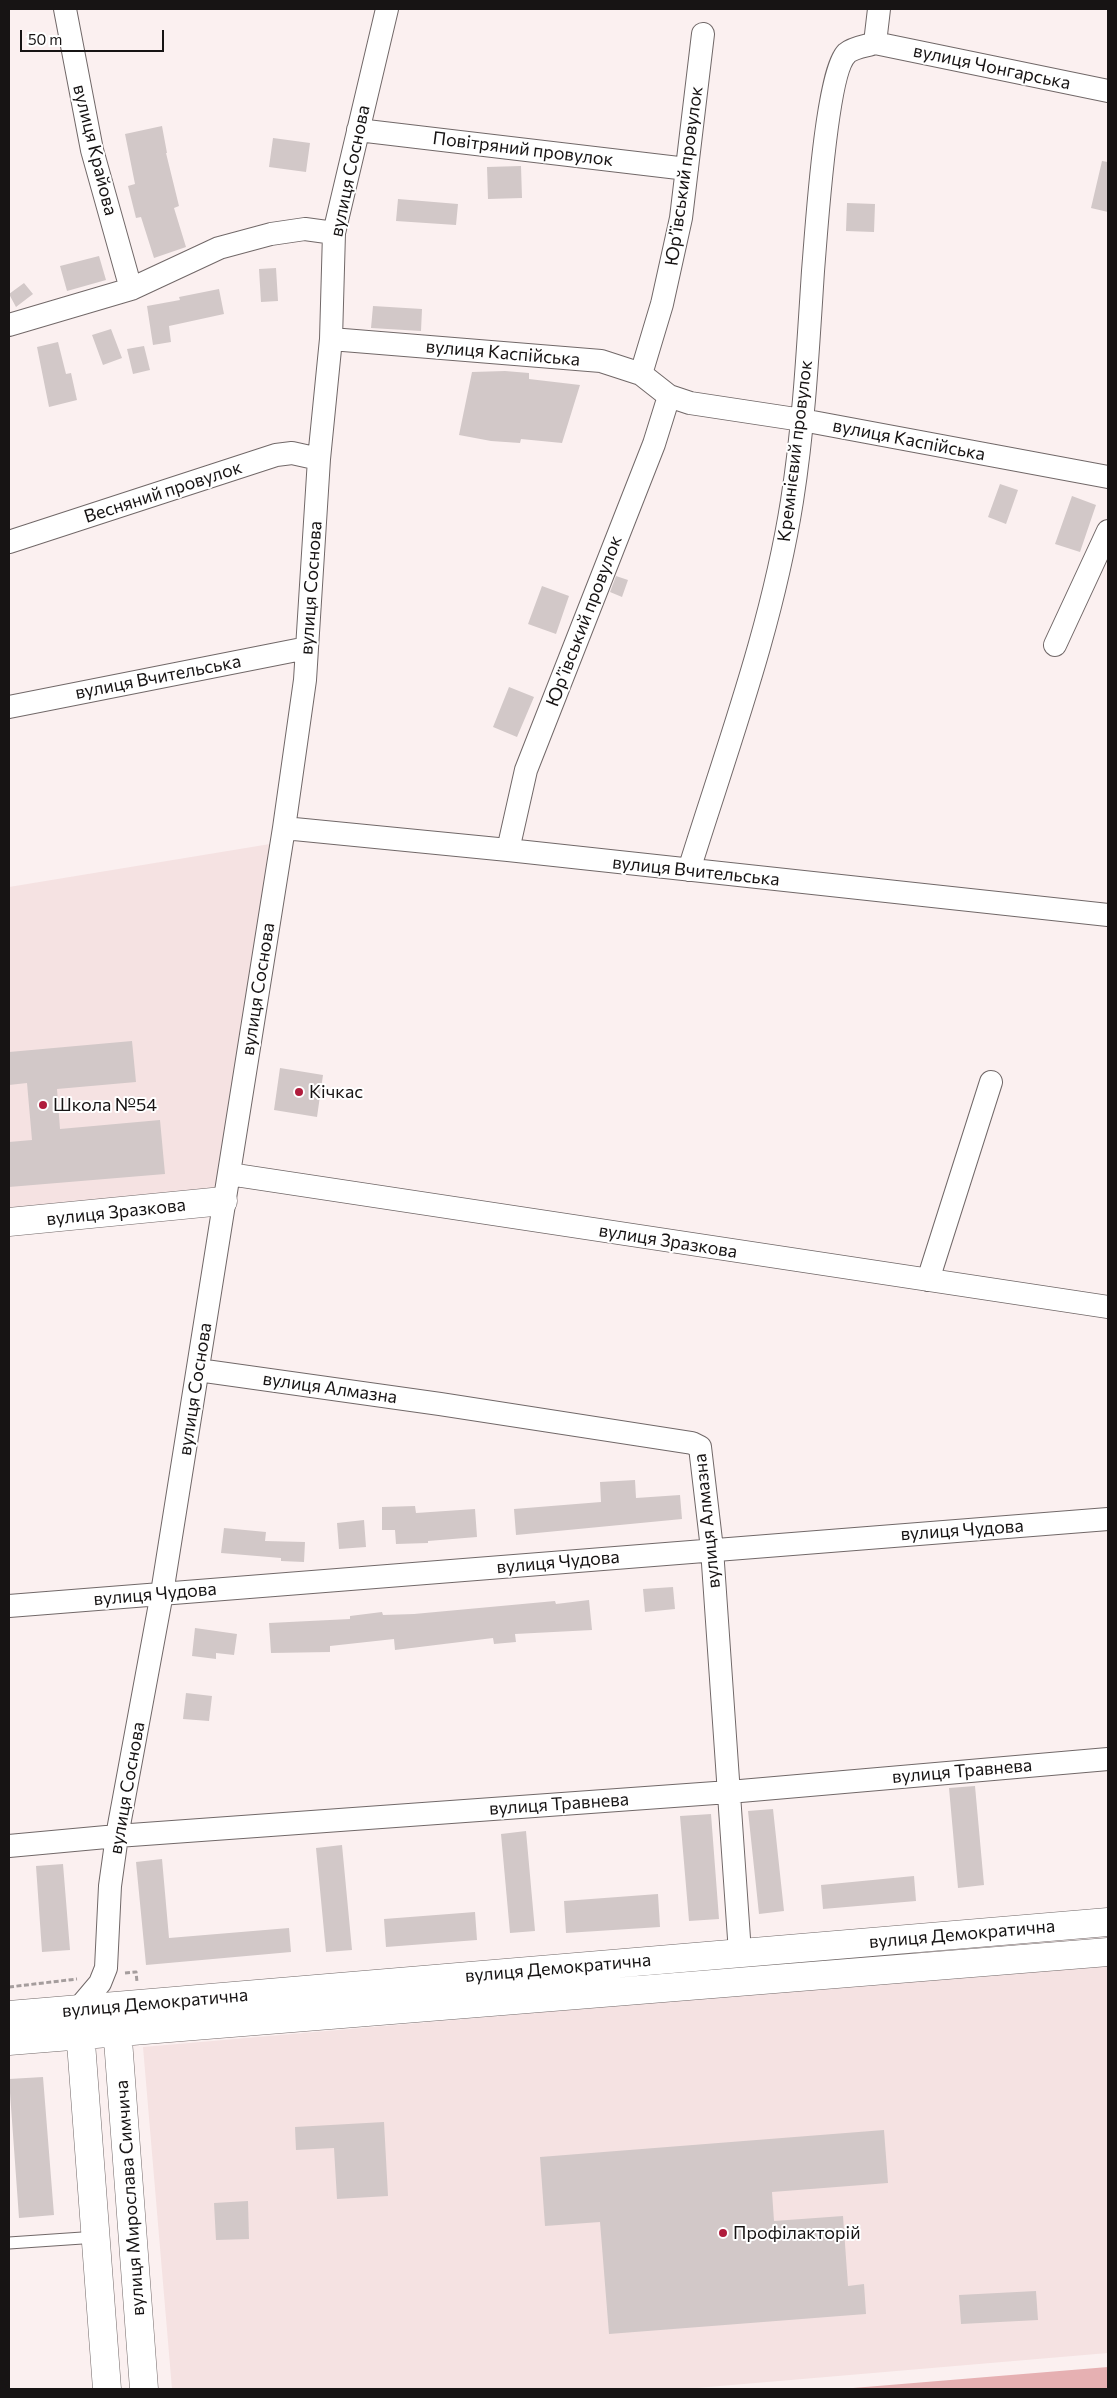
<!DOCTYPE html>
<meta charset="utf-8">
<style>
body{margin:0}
#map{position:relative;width:1117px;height:2398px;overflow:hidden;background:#fbf0f0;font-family:Commissioner,sans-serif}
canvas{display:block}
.frame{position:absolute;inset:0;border:10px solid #171414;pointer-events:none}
.scale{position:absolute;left:20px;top:30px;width:144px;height:22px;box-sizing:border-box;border:2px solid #171414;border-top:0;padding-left:6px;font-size:15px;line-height:18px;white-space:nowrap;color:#171414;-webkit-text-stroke:4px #fff;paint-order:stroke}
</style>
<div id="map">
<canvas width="1117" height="2398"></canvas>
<div class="frame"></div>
<div class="scale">50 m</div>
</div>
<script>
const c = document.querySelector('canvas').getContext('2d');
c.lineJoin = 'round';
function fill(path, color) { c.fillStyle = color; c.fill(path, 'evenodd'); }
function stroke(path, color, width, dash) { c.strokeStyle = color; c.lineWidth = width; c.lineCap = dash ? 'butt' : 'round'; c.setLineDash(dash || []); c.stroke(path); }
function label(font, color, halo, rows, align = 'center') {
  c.font = font + ' Commissioner,sans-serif'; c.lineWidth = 4; c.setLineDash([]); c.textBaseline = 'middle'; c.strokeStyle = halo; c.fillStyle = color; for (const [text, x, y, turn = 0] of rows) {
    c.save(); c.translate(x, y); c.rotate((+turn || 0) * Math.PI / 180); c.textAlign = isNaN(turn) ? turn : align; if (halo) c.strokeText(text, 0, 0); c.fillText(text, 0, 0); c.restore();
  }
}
const built = new Path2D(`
 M270 844 216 1193 9 1214V887Z
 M1108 1963V2353L685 2389H172L143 2047Z`);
const forest = new Path2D(`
 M1108 2367V2389H841Z`);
const building = new Path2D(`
 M162 126 167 153H166L179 206 174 208 186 247 154 258 141 217 136 218 128 186 135 184 125 134Z
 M273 138 310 143 306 172 269 167Z
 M1102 161 1108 162V212L1091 208Z
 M521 166 522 198 488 199 487 167Z
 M398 199 458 204 456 225 396 221Z
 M847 203 875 204 874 232 846 231Z
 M99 256 106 280 67 291 60 266Z
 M276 268 278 301 261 302 259 269Z
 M24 283 33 294 16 307 9 294Z
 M219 289 224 314 169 326 171 342 153 345 147 306 180 300 179 297Z
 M373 306 422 309 421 331 371 328Z
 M111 329 122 358 103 365 92 335Z
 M58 342 66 374 71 373 77 400 49 407 37 347Z
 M144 346 150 370 133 374 127 349Z
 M505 371 529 373V379L580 385 562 443 521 439 520 443 491 441 459 435 472 372Z
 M1000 484 1018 490 1006 524 988 517Z
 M1072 496 1096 505 1080 552 1055 544Z
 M616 576 628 580 622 597 610 592Z
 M542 586 569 596 556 634 528 624Z
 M509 687 534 697 517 737 493 727Z
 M132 1041 136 1082 57 1089 60 1129 160 1120 165 1174 9 1187V1142L32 1140 27 1083 9 1085V1052Z
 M280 1068 323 1075 317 1117 274 1110Z
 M635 1480 636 1498 680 1495 682 1519 516 1535 514 1509 601 1502 600 1482Z
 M415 1506 416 1513 475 1509 477 1537 428 1541V1543L396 1544 395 1530H382V1507Z
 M364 1520 366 1547 339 1549 337 1523Z
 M224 1528 266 1532 265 1541 305 1542 304 1562 281 1561V1558L221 1553Z
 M673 1587 675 1609 645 1612 643 1589Z
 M589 1600 592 1630 515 1634 516 1642 494 1644 493 1638 395 1650 394 1639 330 1646V1652L271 1653 269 1623 350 1619V1616L382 1612 383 1615 414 1614 555 1601 556 1604Z
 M195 1628 237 1634 234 1655 216 1653V1659L192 1656Z
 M186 1693 212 1696 209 1721 183 1719Z
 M975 1786 984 1885 958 1888 949 1788Z
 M773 1809 784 1911 759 1914 748 1811Z
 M711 1814 719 1919 689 1921 680 1816Z
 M526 1831 535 1931 510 1933 501 1834Z
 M342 1845 352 1950 326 1952 316 1848Z
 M162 1859 169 1938 289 1928 291 1952 146 1965 136 1862Z
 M63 1864 70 1950 42 1952 36 1866Z
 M914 1876 916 1901 823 1909 821 1885Z
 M658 1894 660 1927 566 1933 564 1901Z
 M475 1912 477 1940 386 1947 384 1919Z
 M43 2077 54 2215 19 2218 9 2079Z
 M384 2122 388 2196 337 2199 334 2148 296 2150 295 2127Z
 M884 2130 888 2183 772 2192 774 2221 843 2216 848 2286 864 2284 866 2314 609 2334 600 2222 545 2226 540 2157Z
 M248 2201 249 2239 216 2240 214 2203Z
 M1036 2291 1038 2320 961 2324 959 2295Z`);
const path = new Path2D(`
 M125 1973 136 1972 137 1982
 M9 1987 77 1979`);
const lane = new Path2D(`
 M9 2243 97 2237`);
const street = new Path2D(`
 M65 9 92 150 131 289
 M875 43 879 9
 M358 130 687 169
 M9 325 131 289 219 248 271 234 305 229 334 233
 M331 339 601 361 641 374 669 396 690 403 802 420 1108 477
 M641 374 662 304 681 218 703 34
 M9 542 276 455 292 453 319 459
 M1055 645 1108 531
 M9 707 307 648
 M284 828 508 850 1108 915
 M508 850 526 770 654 444 669 396
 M689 870C727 748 772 628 792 501 804 425 808 348 813 271 816 237 826 72 847 53 854 47 867 46 875 43L1108 91
 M229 1174 1108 1307
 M928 1280 991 1082
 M198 1370 440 1404 692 1443 700 1447 712 1549 740 1953
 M9 1606 1108 1519
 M9 1846 117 1836 729 1792 1108 1759
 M78 2009 100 1983 106 1968 110 1886 117 1836 162 1593 284 828 305 680 319 459 331 339 334 233 387 9`);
const secondary = new Path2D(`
 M9 1222 223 1201
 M116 2013 144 2389
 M9 2015 1108 1922
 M79 2016 107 2389
 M9 2041 1108 1952`);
const markers = [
 [299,1092,5,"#b01c3c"],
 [43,1105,5,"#b01c3c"],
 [723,2233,5,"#b01c3c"]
];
const streetNames = [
 ["вулиця Чонгарська",992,67,12],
 ["Повітряний провулок",523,149,7],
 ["вулиця Крайова",95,150,76],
 ["вулиця Соснова",350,171,-78],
 ["Юр’ївський провулок",684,176,-82],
 ["вулиця Каспійська",503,353,5],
 ["вулиця Каспійська",909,440,11],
 ["Кремнієвий провулок",795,451,-83],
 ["Весняний провулок",163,492,-18],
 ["вулиця Соснова",311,588,-86],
 ["Юр’ївський провулок",584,621,-69],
 ["вулиця Вчительська",158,677,-11],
 ["вулиця Вчительська",696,871,6],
 ["вулиця Соснова",258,989,-81],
 ["вулиця Зразкова",116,1212,-6],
 ["вулиця Зразкова",668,1241,9],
 ["вулиця Алмазна",330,1388,8],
 ["вулиця Соснова",195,1389,-81],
 ["вулиця Алмазна",707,1521,-96],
 ["вулиця Чудова",962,1530,-4],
 ["вулиця Чудова",558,1562,-5],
 ["вулиця Чудова",155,1594,-5],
 ["вулиця Травнева",962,1771,-5],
 ["вулиця Соснова",127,1788,-80],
 ["вулиця Травнева",559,1804,-4],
 ["вулиця Демократична",962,1934,-5],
 ["вулиця Демократична",558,1968,-5],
 ["вулиця Демократична",155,2003,-5],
 ["вулиця Мирослава Симчича",130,2198,-94]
];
const poiNames = [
 ["Кічкас",309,1092],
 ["Школа №54",53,1105],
 ["Профілакторій",733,2233]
];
fill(built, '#f5e2e2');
fill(forest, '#e6b0b2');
fill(building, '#d2c8c8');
stroke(lane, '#716868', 13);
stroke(street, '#716868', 24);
stroke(secondary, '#716868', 29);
stroke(path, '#a59d9d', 3, [5, 2.5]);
stroke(lane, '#fff', 11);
stroke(street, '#fff', 22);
stroke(secondary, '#fff', 28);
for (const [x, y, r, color] of markers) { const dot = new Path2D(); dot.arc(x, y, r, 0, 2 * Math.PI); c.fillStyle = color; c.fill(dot); stroke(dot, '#fff', 2); }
label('18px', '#171414', '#fff', streetNames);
label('18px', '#171414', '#fff', poiNames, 'left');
</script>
